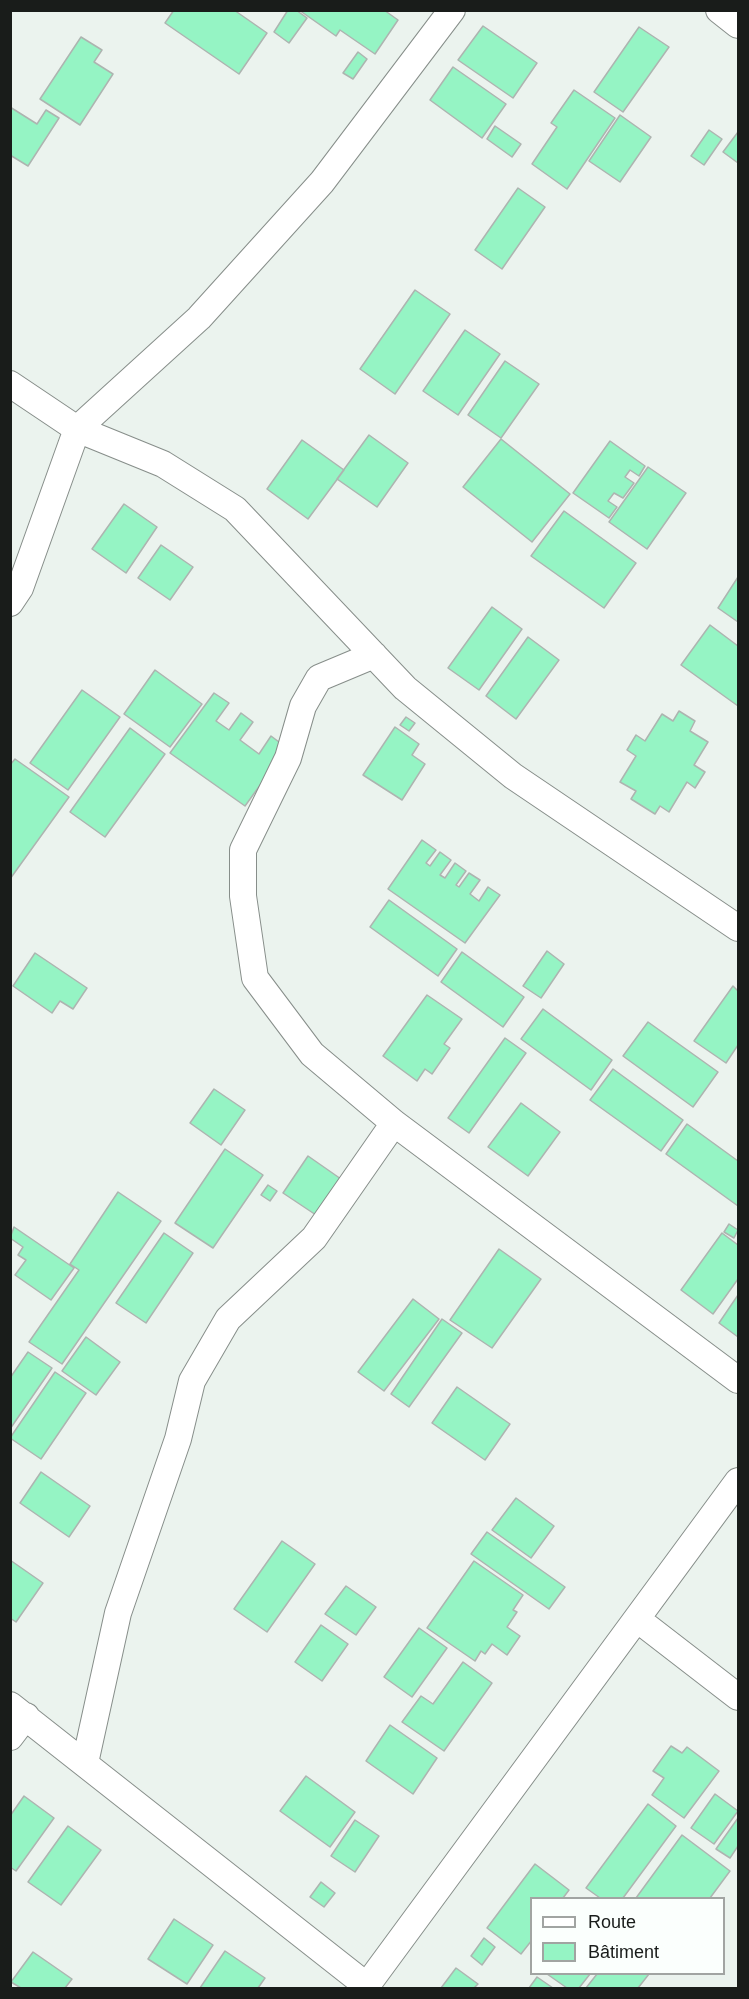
<!DOCTYPE html>
<meta charset="utf-8">
<style>
body{margin:0}
#map{position:relative;width:749px;height:1999px;overflow:hidden;background:#ebf3ee;font-family:Arial,sans-serif}
canvas{display:block}
.frame{position:absolute;inset:0;border:12px solid #191c1a;pointer-events:none}
.legend{position:absolute;left:530px;top:1897px;width:195px;height:78px;box-sizing:border-box;background:#fbfffd;border:2px solid #a1a4a2;margin:0;padding:8px 10px;list-style:none;font-size:18px;color:#191c1a}
.legend li{display:flex;align-items:center;gap:12px;height:30px}
.legend b{width:30px;border:2px solid #a1a4a2}
</style>
<div id="map">
<canvas width="749" height="1999"></canvas>
<div class="frame"></div>
<ul class="legend">
<li><b style="height:8px;background:#fff"></b>Route</li>
<li><b style="height:16px;background:#95f4c4"></b>Bâtiment</li>
</ul>
</div>
<script>
const c = document.querySelector('canvas').getContext('2d');
c.lineJoin = 'round';
function fill(path, color) { c.fillStyle = color; c.fill(path, 'evenodd'); }
function stroke(path, color, width, dash) { c.strokeStyle = color; c.lineWidth = width; c.lineCap = dash ? 'butt' : 'round'; c.setLineDash(dash || []); c.stroke(path); }
const building = new Path2D(`
 M174 10H234L267 33 239 74 165 23Z
 M288 10H296L307 18 289 43 274 32Z
 M299 10H384L398 20 375 54 340 30 336 36Z
 M483 26 537 63 513 98 458 60Z
 M639 27 669 47 623 112 594 92Z
 M81 37 102 50 94 62 113 74 80 125 40 99Z
 M358 52 367 59 353 79 343 73Z
 M453 67 506 104 482 138 430 100Z
 M574 90 615 118 567 189 532 164 557 127 551 123Z
 M10 107 37 124 46 110 59 118 28 166 10 155Z
 M620 115 651 137 620 182 589 161Z
 M495 126 521 144 512 157 487 139Z
 M709 130 722 139 704 165 691 156Z
 M738 132V163L723 152Z
 M518 188 545 207 502 269 475 250Z
 M415 290 450 314 395 394 360 369Z
 M465 330 500 354 458 415 423 391Z
 M505 361 539 384 501 438 468 415Z
 M369 435 408 463 377 507 337 479Z
 M501 439 570 494 532 542 463 487Z
 M302 440 344 470 308 519 267 489Z
 M610 441 645 466 639 476 630 470 625 477 634 483 623 498 614 493 608 501 617 507 609 518 573 493Z
 M648 467 686 493 647 549 609 522Z
 M124 504 157 527 126 573 92 549Z
 M564 511 636 563 604 608 531 556Z
 M161 545 193 567 170 600 138 578Z
 M738 577V622L718 608Z
 M492 607 522 629 479 690 448 668Z
 M710 625 738 646V706L681 665Z
 M528 637 559 660 516 719 486 696Z
 M155 670 202 704 170 747 124 714Z
 M82 690 120 717 68 790 30 763Z
 M214 693 229 703 216 721 229 730 241 713 253 722 240 740 259 754 271 736 287 748 245 806 170 753Z
 M679 711 695 721 690 731 708 742 694 765 705 772 695 788 687 782 669 812 660 806 655 814 631 799 636 791 620 782 636 756 627 750 636 735 645 741 662 714 673 721Z
 M406 717 415 723 409 731 400 725Z
 M395 727 419 744 412 755 425 764 402 800 363 775Z
 M130 728 165 754 105 837 70 812Z
 M15 759 69 797 10 879V765Z
 M422 840 436 850 426 863 430 866 440 852 451 860 440 875 445 878 455 863 466 871 456 885 459 887 469 873 480 880 470 894 479 901 488 887 500 895 465 943 388 889Z
 M389 900 457 949 438 976 370 927Z
 M547 951 564 964 541 998 523 986Z
 M462 952 524 997 503 1027 441 982Z
 M35 953 87 988 73 1009 60 1001 52 1013 13 986Z
 M733 986 738 991V1045L726 1063 694 1041Z
 M427 995 462 1019 444 1044 450 1048 432 1074 425 1069 417 1081 383 1056Z
 M543 1009 612 1060 591 1090 521 1039Z
 M648 1022 718 1072 693 1107 623 1056Z
 M505 1038 526 1053 469 1133 448 1118Z
 M613 1069 683 1120 661 1151 590 1100Z
 M214 1089 245 1110 221 1145 190 1123Z
 M521 1103 560 1132 528 1176 488 1147Z
 M687 1124 738 1161V1206L666 1154Z
 M225 1149 263 1175 213 1248 175 1223Z
 M308 1156 341 1179 316 1215 283 1193Z
 M268 1185 277 1191 270 1201 261 1195Z
 M118 1192 161 1221 62 1364 29 1342 79 1270 70 1264Z
 M729 1224 738 1230 734 1238 724 1232Z
 M14 1227 74 1268 51 1300 15 1275 26 1260 18 1255 23 1247 10 1238Z
 M164 1233 193 1253 146 1323 116 1303Z
 M722 1233 738 1245V1279L713 1314 681 1290Z
 M499 1249 541 1279 492 1348 450 1320Z
 M738 1295V1337L719 1323Z
 M413 1299 439 1319 384 1391 358 1372Z
 M442 1319 462 1333 409 1407 391 1394Z
 M86 1337 120 1362 96 1395 62 1371Z
 M28 1352 52 1368 10 1429V1378Z
 M55 1372 86 1393 41 1459 10 1438Z
 M457 1387 510 1424 485 1460 432 1423Z
 M41 1472 90 1506 69 1537 20 1503Z
 M516 1498 554 1526 531 1558 492 1530Z
 M487 1532 565 1587 549 1609 471 1554Z
 M282 1541 315 1564 267 1632 234 1609Z
 M10 1560 43 1583 16 1622 10 1618Z
 M474 1561 523 1595 513 1610 517 1612 507 1627 520 1636 507 1655 492 1644 485 1654 481 1651 475 1661 427 1628Z
 M346 1586 376 1607 356 1635 325 1614Z
 M321 1625 348 1644 322 1681 295 1662Z
 M419 1628 447 1648 412 1697 384 1677Z
 M463 1662 492 1683 444 1751 402 1722 421 1696 433 1704Z
 M390 1725 437 1758 413 1794 366 1761Z
 M671 1746 682 1753 687 1747 719 1771 684 1818 652 1795 664 1778 653 1771Z
 M306 1776 355 1812 330 1847 280 1811Z
 M715 1794 738 1811 714 1844 691 1828Z
 M24 1796 54 1818 16 1871 10 1867V1816Z
 M648 1804 676 1826 623 1898H600L586 1888Z
 M738 1818V1846L730 1858 716 1849Z
 M355 1820 379 1836 355 1872 331 1856Z
 M68 1826 101 1850 61 1905 28 1882Z
 M682 1835 730 1871 710 1898H636Z
 M535 1864 569 1890 563 1898H532V1940L521 1954 487 1928Z
 M321 1882 335 1893 324 1907 310 1897Z
 M174 1919 213 1945 187 1984 148 1959Z
 M484 1938 495 1947 482 1965 471 1956Z
 M225 1951 265 1978 258 1988H200Z
 M33 1952 72 1979 65 1988H21L11 1982Z
 M456 1968 478 1984 474 1988H441Z
 M547 1974H590L579 1988H567Z
 M597 1974H649L638 1988H586Z
 M537 1977 553 1988H529Z`);
const street = new Path2D(`
 M719 10 738 25
 M10 384 77 429 163 464 235 509 405 688 513 776 738 928
 M10 603 20 588 77 429 199 318 322 182 452 10
 M374 655 319 678 303 706 288 758 243 850V896L255 978 312 1054 394 1123 738 1380
 M637 1619 738 1697
 M10 1705 367 1986
 M10 1737 26 1716
 M85 1763 118 1613 178 1439 192 1381 228 1319 314 1238 394 1123
 M365 1988 738 1481`);
fill(building, '#95f4c4');
stroke(building, '#adb4b0', 1.5);
stroke(street, '#878e8a', 28);
stroke(street, '#fff', 26);
</script>
